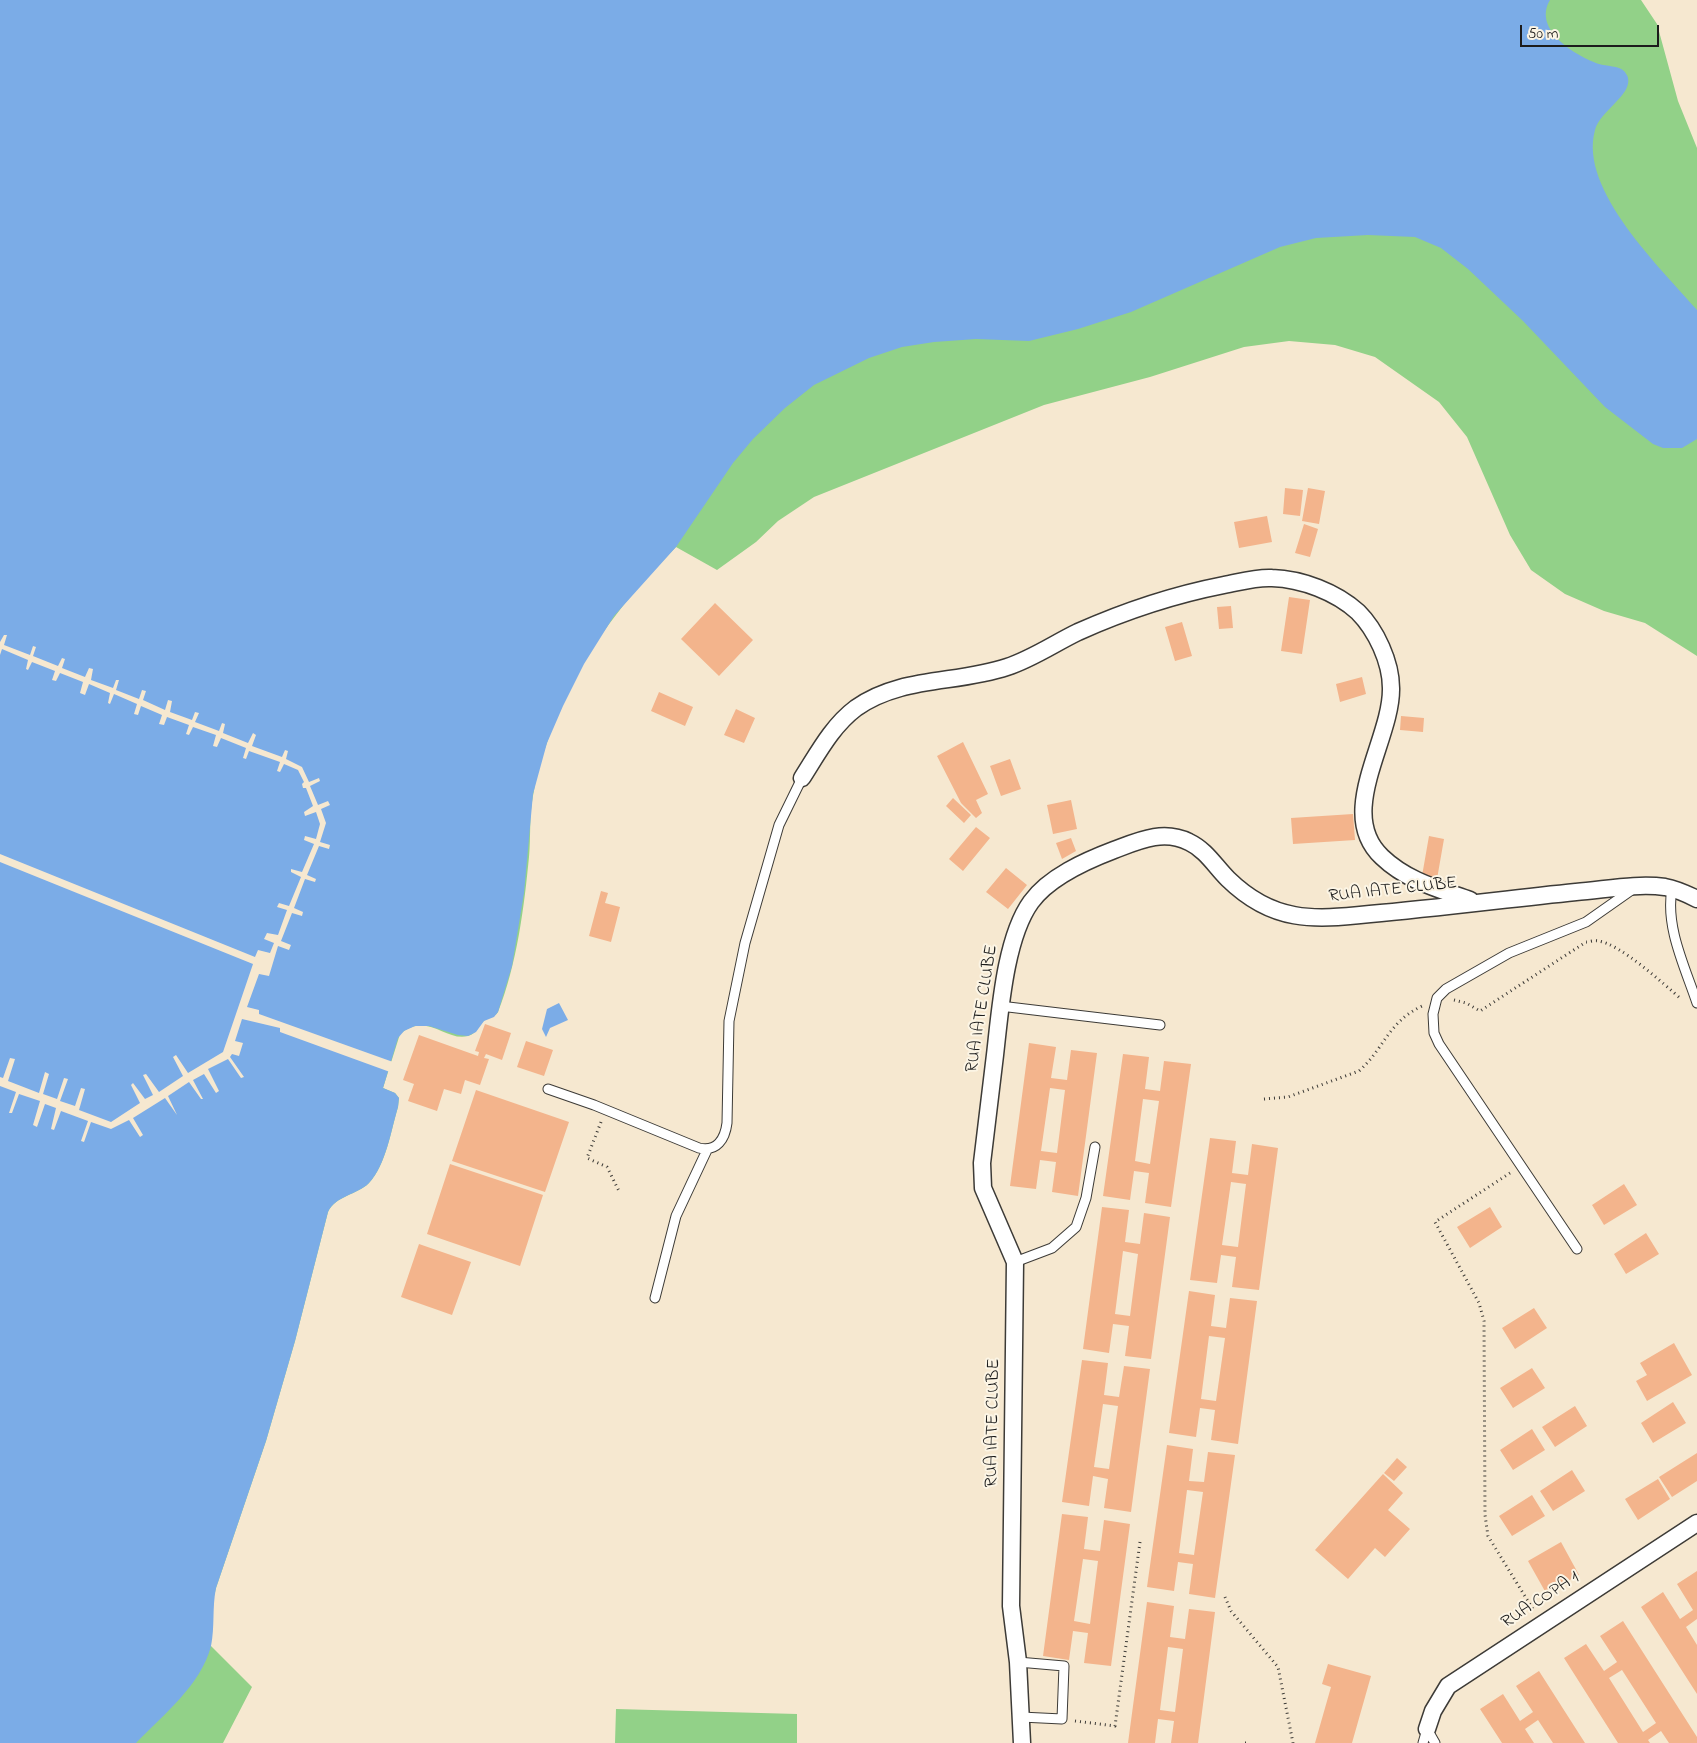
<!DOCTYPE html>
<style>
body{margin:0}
#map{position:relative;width:1697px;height:1743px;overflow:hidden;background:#f6e8d0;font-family:"Indie Flower",sans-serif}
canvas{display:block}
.scale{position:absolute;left:1520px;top:25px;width:139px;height:22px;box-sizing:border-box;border:2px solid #1c1c1c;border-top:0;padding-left:6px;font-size:15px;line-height:18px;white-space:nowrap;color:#1c1c1c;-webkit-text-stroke:4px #fcf5e5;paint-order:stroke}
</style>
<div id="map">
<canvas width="1697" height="1743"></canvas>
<div class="scale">50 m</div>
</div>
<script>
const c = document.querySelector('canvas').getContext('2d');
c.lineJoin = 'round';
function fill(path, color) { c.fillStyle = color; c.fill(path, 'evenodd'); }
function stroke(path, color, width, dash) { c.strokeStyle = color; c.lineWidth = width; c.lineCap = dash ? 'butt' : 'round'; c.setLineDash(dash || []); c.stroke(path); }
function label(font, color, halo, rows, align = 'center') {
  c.font = font + ' "Indie Flower",sans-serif'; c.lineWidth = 4; c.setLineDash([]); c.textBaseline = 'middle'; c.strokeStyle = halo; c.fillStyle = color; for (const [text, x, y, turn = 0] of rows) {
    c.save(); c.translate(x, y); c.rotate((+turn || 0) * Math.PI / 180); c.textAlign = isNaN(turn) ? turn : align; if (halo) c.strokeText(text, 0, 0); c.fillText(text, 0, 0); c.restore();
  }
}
const green = new Path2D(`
 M1260 0H1641L1657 24 1678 101 1697 148V656L1645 623 1604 611 1565 594 1531 570 1510 535 1467 437 1439 402 1375 357 1335 345 1289 341 1244 347 1150 377 1044 405 814 497 778 521 756 542 717 570 676 547C655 569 634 591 616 615 578 663 543 736 533 796 529 816 531 836 529 857 524 908 517 964 498 1012 494 1018 490 1016 485 1020 478 1025 478 1033 468 1036 446 1042 427 1011 400 1034L383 1088 395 1093 399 1098 398 1107C391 1130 386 1165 369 1183 357 1195 335 1196 328 1212L295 1341 266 1441 216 1588 212 1605 211 1646 252 1687 223 1743H77L500 643Z
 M616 1709 797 1714V1743H615Z`);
const water = new Path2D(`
 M0 0H1550C1532 30 1576 56 1599 64 1606 66 1619 66 1624 71 1625 72 1628 76 1628 78 1632 95 1600 111 1595 130 1578 190 1662 269 1697 310V439L1682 448H1663L1653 444 1605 407 1523 321 1468 269 1441 248 1415 237 1368 235 1316 238 1280 247 1131 312 1078 329 1029 341 976 339 934 342 902 347 869 358 814 385 785 408 753 439 733 463 676 547 614 616 584 664 563 706 547 743 533 794 524 893 512 966 498 1012 494 1017 484 1021 476 1032 468 1036 458 1035 429 1026H415L404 1031 398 1038 383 1088 395 1093 399 1098 398 1107C391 1130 386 1165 369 1183 357 1195 335 1196 328 1212L295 1341 266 1441 216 1588C212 1607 215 1627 211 1646 201 1685 163 1715 136 1743H0Z
 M559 1003 568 1020 550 1028 546 1037 542 1029 547 1009Z`);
const pier = new Path2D(`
 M4 635H7L4 645 30 655 33 646 36 647 33 656 58 666 62 658 65 659 62 668 85 677 89 668 93 669 91 680 113 688 116 680H119L116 690 139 699 142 690 146 691 143 700 165 710 168 700 172 701 170 712 192 720 195 712 199 713 195 722 219 731 222 723 225 724 223 733 248 743 253 733 256 735 252 746 282 757 285 750 288 751 286 759 302 767 309 782 319 778 320 781 310 786 318 805 328 801 330 805 321 809 326 823 320 842 330 845 329 849 319 846 307 875 316 879 315 882 305 879 294 908 303 912 302 916 292 913 281 941 291 945 289 950 278 946 269 976 259 974 247 1007 259 1010V1014L393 1062 390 1072 280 1032V1028L242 1019 235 1041 243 1043 239 1056 232 1054 230 1057 244 1077 241 1078 228 1059 208 1069 219 1091 216 1093 204 1074 193 1080 203 1099H201L189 1082 168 1096 177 1115 165 1098 133 1118 143 1135 140 1137 129 1120 111 1129 91 1122 84 1142 81 1141 88 1121 61 1111 54 1130 51 1129 56 1108 45 1104 37 1127 33 1125 40 1101 19 1094 12 1113H9L16 1092 0 1086V1077L3 1078 10 1058 15 1059 8 1081 39 1093 45 1072 49 1074 43 1094 57 1099 64 1078 68 1079 60 1101 75 1106 81 1088 85 1089 79 1110 111 1122 140 1103 131 1085 133 1083 145 1099 153 1095 143 1075 146 1074 159 1092 183 1076 173 1057 176 1055 188 1073 223 1052 253 964 0 862V854L255 957 258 950 270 953 274 943 264 939 267 933 278 935 287 910 277 907 279 903 289 906 301 877 291 872V869L302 872 314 844 304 840 305 836 316 839 320 824 316 812 305 816 304 812 313 806 306 788H303L302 784 304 782 298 770 284 764 280 772 277 771 280 762 249 751 246 759 243 758 246 748 221 738 217 747 213 746 216 735 193 727 189 735 186 734 189 725 167 717 164 725 159 724 162 715 141 706 138 715 134 714 137 704 114 694 110 704 108 703 110 693 89 684 85 695 80 693 83 682 60 673 56 681 52 680 55 671 32 662 28 670 26 669 28 660 2 649 0 655V642Z`);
const building = new Path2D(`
 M1285 488 1303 490 1300 516 1283 514Z
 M1308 488 1325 491 1319 524 1302 521Z
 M1267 516 1272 542 1239 548 1234 522Z
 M1304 524 1318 529 1310 557 1295 553Z
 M1289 597 1310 600 1302 654 1281 651Z
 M715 603 753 640 719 676 681 639Z
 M1231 606 1233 628 1219 629 1217 607Z
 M1182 622 1192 656 1175 661 1165 627Z
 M1362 677 1366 694 1340 702 1336 684Z
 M659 692 693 707 685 726 651 711Z
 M736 709 755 718 744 743 724 735Z
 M1401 716 1424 718 1423 732 1400 730Z
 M963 742 988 794 976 800 982 813 976 818 961 803 937 756Z
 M1010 759 1021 789 1001 796 990 766Z
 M953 798 971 815 964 823 946 806Z
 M1071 800 1077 829 1053 834 1047 805Z
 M1353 814 1355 840 1293 844 1291 818Z
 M976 827 990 838 963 871 949 859Z
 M1429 836 1444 839 1437 879 1422 876Z
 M1071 838 1076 851 1062 859 1056 843Z
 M1006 868 1027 885 1008 909 986 892Z
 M601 891 608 893 605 903 620 907 611 942 589 936Z
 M485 1024 511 1033 502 1060 486 1054 484 1058 489 1059 480 1085 465 1080 461 1094 444 1089 437 1111 408 1101 414 1084 403 1080 419 1035 478 1056 479 1052 475 1051Z
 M526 1041 553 1050 544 1076 517 1067Z
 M1029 1043 1056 1047 1051 1078 1067 1080 1071 1050 1097 1053 1078 1196 1052 1192 1056 1162 1040 1160 1036 1189 1010 1186ZM1050 1088 1065 1090 1057 1153 1041 1151Z
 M1123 1054 1149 1057 1145 1089 1160 1091 1164 1061 1191 1064 1171 1207 1145 1203 1149 1173 1134 1171 1130 1200 1103 1196ZM1143 1099 1159 1101 1150 1164 1135 1161Z
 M476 1090 569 1122 545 1192 452 1161Z
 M1210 1138 1236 1141 1232 1173 1248 1175 1252 1144 1278 1148 1259 1290 1232 1287 1236 1257 1221 1255 1217 1283 1190 1280ZM1231 1182 1246 1184 1238 1247 1222 1245Z
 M450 1164 543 1195 520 1266 427 1234Z
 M1624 1184 1637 1205 1604 1225 1592 1205Z
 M1102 1207 1129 1210 1125 1242 1140 1244 1144 1213 1170 1217 1151 1359 1125 1356 1129 1326 1113 1324 1109 1353 1083 1349ZM1123 1251 1138 1254 1130 1316 1115 1314Z
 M1490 1207 1502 1227 1470 1248 1457 1227Z
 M1646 1233 1659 1254 1626 1274 1614 1254Z
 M419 1244 471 1262 452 1315 401 1297Z
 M1189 1291 1215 1295 1211 1326 1226 1328 1230 1298 1257 1301 1238 1444 1211 1440 1215 1410 1200 1408 1196 1437 1169 1433ZM1209 1336 1225 1338 1216 1401 1201 1399Z
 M1534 1308 1547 1328 1515 1349 1502 1328Z
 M1674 1343 1692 1375 1647 1401 1636 1381 1647 1375 1640 1363Z
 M1082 1360 1108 1363 1104 1395 1119 1397 1124 1366 1150 1369 1131 1512 1104 1508 1108 1479 1093 1476 1089 1506 1062 1502ZM1103 1404 1118 1406 1109 1469 1094 1467Z
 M1532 1368 1545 1388 1513 1408 1500 1388Z
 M1673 1402 1686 1423 1653 1443 1641 1423Z
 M1575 1406 1587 1426 1555 1447 1542 1427Z
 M1532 1429 1545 1450 1513 1470 1500 1450Z
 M1167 1445 1193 1449 1189 1481 1204 1482 1208 1452 1235 1455 1215 1598 1189 1594 1193 1564 1178 1562 1174 1591 1147 1587ZM1187 1490 1203 1492 1194 1555 1179 1553Z
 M1697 1453V1481L1672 1497 1659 1477Z
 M1397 1458 1407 1467 1394 1481 1384 1473Z
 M1572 1470 1585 1491 1553 1511 1540 1491Z
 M1383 1474 1403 1493 1388 1510 1410 1529 1385 1557 1375 1548 1348 1579 1315 1550Z
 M1658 1479 1670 1499 1638 1520 1625 1499Z
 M1532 1495 1545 1516 1512 1536 1499 1516Z
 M1062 1514 1088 1517 1084 1549 1100 1551 1104 1520 1130 1524 1111 1666 1084 1663 1088 1633 1073 1631 1069 1660 1043 1656ZM1083 1559 1098 1561 1090 1624 1074 1621Z
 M1561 1542 1579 1575 1546 1593 1528 1561Z
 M1697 1571V1619L1686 1627 1697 1645V1694L1641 1607 1663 1592 1680 1619 1693 1610 1677 1584Z
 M1147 1602 1174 1606 1170 1637 1185 1639 1189 1609 1215 1612 1198 1743H1171L1174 1721 1158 1719 1155 1743H1128ZM1168 1647 1183 1649 1175 1712 1160 1710Z
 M1623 1621 1697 1737V1743H1669L1661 1731 1648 1740 1650 1743H1618L1564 1658 1586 1644 1604 1671 1617 1662 1600 1636ZM1622 1670 1656 1723 1643 1732 1609 1678Z
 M1328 1664 1371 1676 1352 1743H1315L1331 1687 1322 1684Z
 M1539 1671 1585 1743H1553L1538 1720 1525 1729 1534 1743H1502L1480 1709 1503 1694 1520 1721 1533 1712 1516 1686Z`);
const path = new Path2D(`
 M1454 1000 1466 1003 1480 1011 1586 942C1589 942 1594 940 1598 941 1619 943 1664 984 1681 999
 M1264 1099 1288 1097 1359 1071C1384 1049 1388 1022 1422 1006
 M601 1122 587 1158 607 1167 619 1191
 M1510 1173 1435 1222 1479 1303 1484 1321 1485 1515 1488 1536 1534 1611
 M1225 1597 1231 1611 1278 1667 1293 1743
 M1075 1721 1115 1726 1140 1542
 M1245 1743H1249`);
const lane = new Path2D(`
 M1672 889C1665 927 1685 967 1697 1003
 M1000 1006 1160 1025
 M548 1089 594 1105 699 1148C717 1152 725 1139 727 1123L729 1021 745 943 779 825 802 778
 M1577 1249 1439 1044 1434 1033 1433 1014 1437 998 1446 989 1509 953 1586 922 1633 889
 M1015 1262 1052 1248 1076 1227 1086 1198 1095 1147
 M655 1298 676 1216 707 1150
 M1018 1662 1064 1666 1062 1719 1021 1717
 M1427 1729 1435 1743
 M1423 1743 1427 1729`);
const street = new Path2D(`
 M802 778C818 753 832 726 856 708 901 676 957 684 1007 667 1032 659 1055 643 1078 632 1125 611 1173 595 1224 585 1240 582 1256 577 1272 578 1302 579 1336 592 1358 612 1376 630 1391 662 1391 688 1392 740 1335 813 1382 857 1407 881 1439 889 1470 900
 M1427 1729 1433 1711 1448 1686 1697 1523
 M1022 1743 1018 1662 1011 1606 1015 1262 983 1188 982 1163C986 1127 991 1091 995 1055 1000 1012 1005 938 1031 902 1049 877 1085 861 1114 850 1138 841 1163 829 1189 842 1206 850 1215 866 1228 879 1273 923 1313 920 1370 914 1439 908 1507 899 1576 892 1604 890 1636 883 1665 887 1676 889 1687 894 1697 899`);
const streetNames = [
 ["RUA IATE CLUBE",1393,891,-6],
 ["RUA IATE CLUBE",983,1009,-81],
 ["RUA IATE CLUBE",994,1423,-89],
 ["RUA COPA 1",1541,1601,-33]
];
fill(green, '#92d188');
fill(water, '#7bace7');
fill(pier, '#f6e8d0');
fill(building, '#f3b48c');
stroke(lane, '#3d3b37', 11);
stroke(street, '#3d3b37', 19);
stroke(path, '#3d3b37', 3, [1, 4]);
stroke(lane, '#fff', 9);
stroke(street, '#fff', 16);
label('18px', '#1c1c1c', '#fcf5e5', streetNames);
</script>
